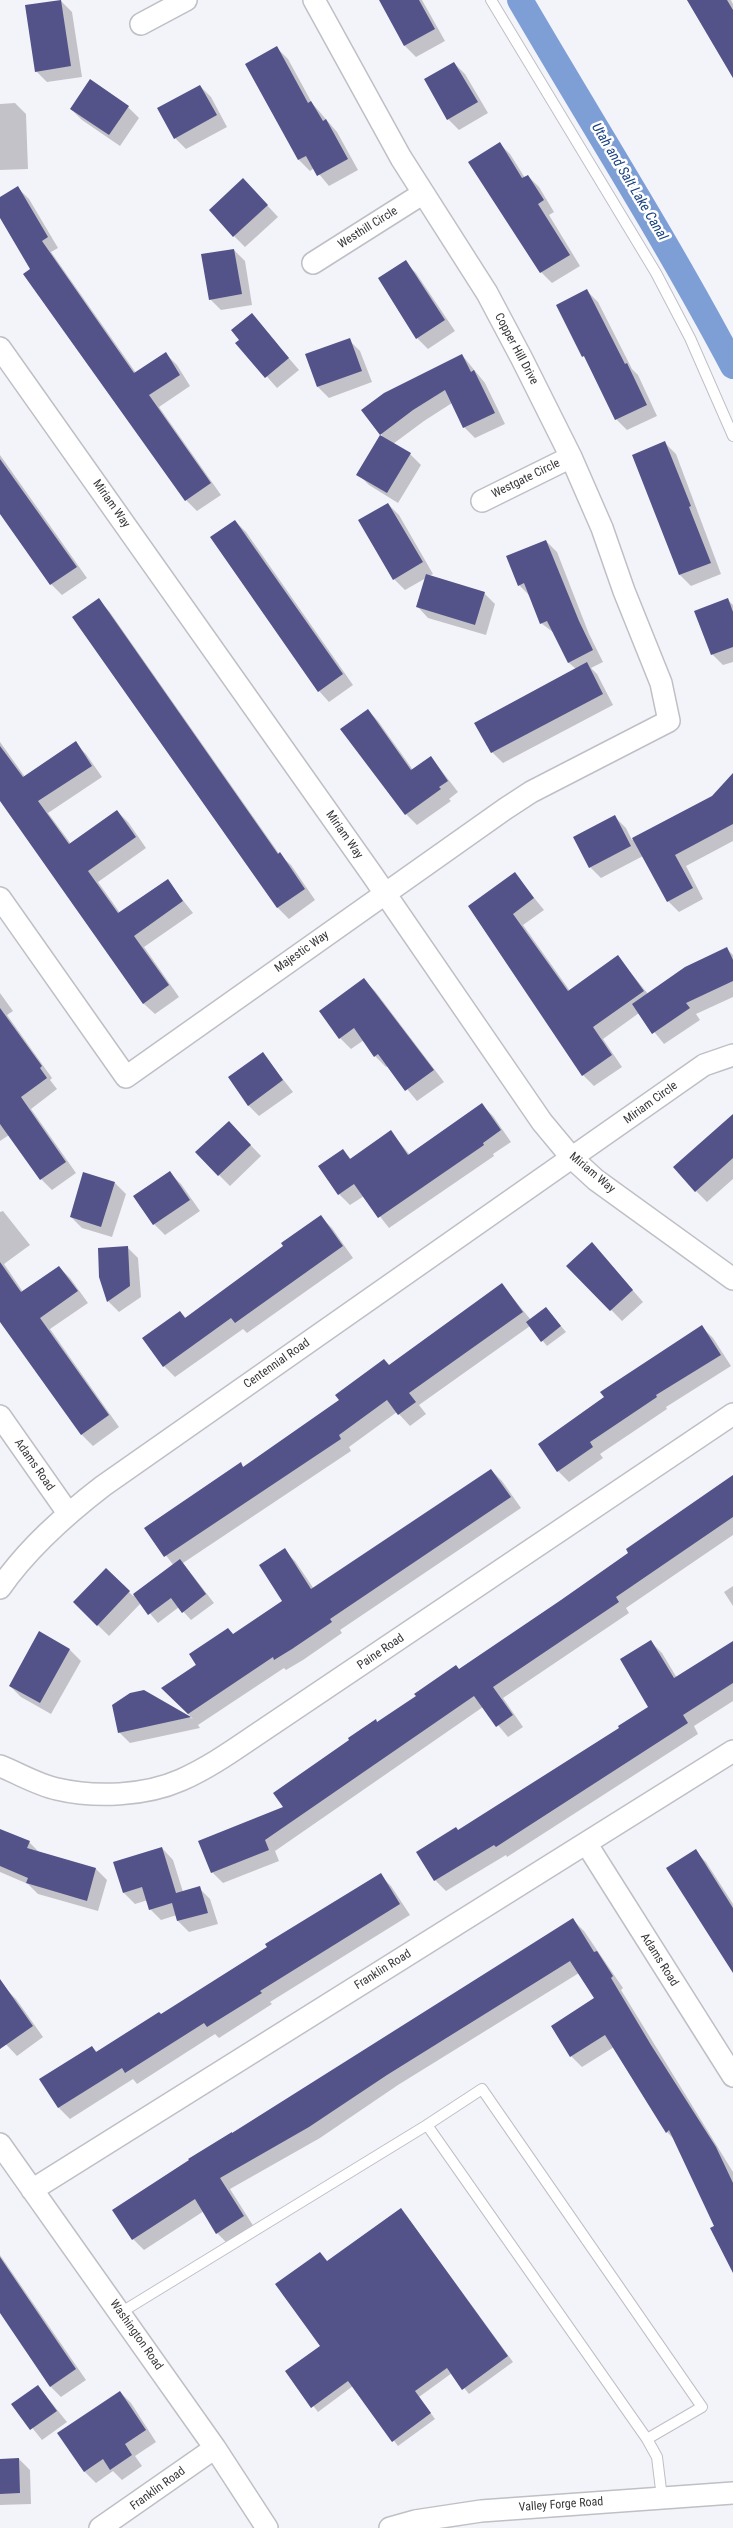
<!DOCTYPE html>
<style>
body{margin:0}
canvas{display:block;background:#f3f3fa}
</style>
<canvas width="733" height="2528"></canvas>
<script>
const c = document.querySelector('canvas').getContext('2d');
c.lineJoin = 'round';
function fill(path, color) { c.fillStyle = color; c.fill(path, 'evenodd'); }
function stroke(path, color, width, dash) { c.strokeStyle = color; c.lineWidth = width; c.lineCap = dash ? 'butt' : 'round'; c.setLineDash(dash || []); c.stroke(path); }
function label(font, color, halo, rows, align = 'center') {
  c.font = font + ' "Roboto Condensed",sans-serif'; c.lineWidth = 5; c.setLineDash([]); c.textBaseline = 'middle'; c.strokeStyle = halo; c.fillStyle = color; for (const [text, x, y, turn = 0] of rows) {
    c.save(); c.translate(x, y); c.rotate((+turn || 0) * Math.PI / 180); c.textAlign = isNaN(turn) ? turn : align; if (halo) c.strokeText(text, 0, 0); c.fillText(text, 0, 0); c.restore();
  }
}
const shadow = new Path2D(`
 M393 0H422L445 41 416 57 405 46 383 5Z
 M687 0H731L733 4V78Z
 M61 1 72 12 82 77 47 82 36 71Z
 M277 48 288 59 312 103 337 132 358 170 329 186 314 168 310 171 299 160Z
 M454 63 465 74 488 113 459 130 448 119Z
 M200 86 211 97 227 127 186 149 175 138Z
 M15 103 26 114 28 169 0 170V104Z
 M128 107 139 118 120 146 82 120 71 109Z
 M499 143 510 154 525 178 528 176 539 187 554 212 549 215 580 266 552 283 541 272 470 162Z
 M18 188 29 199 58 248 51 252 136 373 166 354 177 365 190 386 159 407 221 495 197 511 186 500 32 270 0 215V199Z
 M254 191 278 217 245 247 234 236Z
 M234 250 245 261 252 305 221 310 210 299Z
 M405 262 416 273 455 331 428 349 417 338Z
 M587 291 598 302 632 369 638 375 657 416 627 430 616 419 558 306Z
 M252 315 299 370 277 388 237 343 240 340Z
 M349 340 360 351 372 382 329 398 318 387Z
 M462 355 485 383 505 424 475 438 464 427 452 403 424 421 393 444 410 454 421 465 398 503 369 485 358 474 382 435 363 410Z
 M665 443 676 454 721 574 691 586 680 575 633 456Z
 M0 455 87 578 62 595 51 584 0 512Z
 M388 504 399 515 433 574 429 576 484 593 495 604 486 635 428 618 417 606 426 578 405 590 394 579Z
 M235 521 246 532 353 685 329 702 319 691Z
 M546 541 557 552 589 634 603 662 591 668 597 674 613 705 503 763 492 752 576 669 569 663 554 633 541 623 530 596 519 585Z
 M727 599 733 605V662L723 665 712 654Z
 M98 600 109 611 280 855 291 865 315 900 289 919 278 908 74 617Z
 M368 710 378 721 413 770 431 757 458 792 449 799 451 801 417 825 406 814Z
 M0 742 25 777 75 743 86 754 102 777 48 813 71 844 117 811 128 822 146 848 98 882 120 913 167 880 193 913 144 947 179 997 155 1014 144 1004 0 799Z
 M733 774V841L686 866 703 899 679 912 668 901 643 856 601 878 590 867 615 817 626 828 632 840 712 797Z
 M515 874 544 910 523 925 570 991 618 957 648 994 726 948 733 955V997L696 1014 700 1020 664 1044 639 1013 603 1039 622 1067 594 1086 583 1075 470 906Z
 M364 980 375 991 444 1082 417 1101 388 1066 386 1067 375 1056 364 1040 351 1049 340 1038Z
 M0 993 13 1011 7 1015 52 1078 50 1080 57 1089 31 1109 76 1173 52 1190 41 1179 9 1135 0 1141Z
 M263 1054 293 1092 259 1116 248 1105Z
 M482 1105 493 1116 511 1142 493 1154 494 1156 389 1228 364 1196 350 1205 339 1194 320 1166 343 1151 351 1159 391 1132 410 1155Z
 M733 1123V1179L707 1202 696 1191Z
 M240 1134 261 1156 230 1186 219 1175Z
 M170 1173 181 1184 200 1211 165 1235 154 1224Z
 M115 1183 126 1194 112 1237 82 1228 71 1217Z
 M3 1211 30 1245 4 1264 23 1292 59 1267 70 1278 88 1303 50 1329 119 1427 93 1446 82 1435 0 1318V1212Z
 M321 1217 332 1228 353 1258 247 1333 243 1329 175 1377 164 1366 180 1312 186 1318 285 1247Z
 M592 1244 643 1302 622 1321 568 1266Z
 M127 1247 138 1258 141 1297 119 1312 108 1301Z
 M502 1285 531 1320 546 1308 566 1332 547 1346 530 1326 419 1405 426 1414 410 1426 397 1412 349 1447 351 1451 183 1563 214 1603 191 1620 179 1607 158 1623 141 1603 109 1636 74 1602 106 1569 133 1596 174 1566 146 1529 240 1464 244 1468Z
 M702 1327 713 1338 731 1366 666 1407 667 1409 600 1454 603 1458 569 1482 558 1471Z
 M491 1470 502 1481 521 1508 340 1630 342 1633 303 1660 286 1670 284 1668 198 1725 200 1728 130 1743 119 1732 144 1691 193 1719 163 1688 284 1601V1550L295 1561 314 1589Z
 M733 1478V1535L626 1608 629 1613 503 1698 523 1727 508 1737 483 1707 275 1851 279 1861 223 1883 212 1872 378 1723 562 1601Z
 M733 1586V1606L724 1592Z
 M40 1633 70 1650 81 1661 51 1714 21 1697 10 1686Z
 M651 1642 662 1653 677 1678 733 1657V1701L694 1726 698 1734 507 1857 506 1855 446 1891 435 1880 458 1831 621 1728 650 1707Z
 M0 1830 29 1842 39 1852 96 1869 107 1880 98 1911 38 1894 28 1884 0 1872Z
 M162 1848 173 1860 183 1892 199 1888 210 1899 218 1924 189 1932 178 1921 177 1915 161 1920 150 1909 148 1900 135 1904 124 1893Z
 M695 1851 706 1862 733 1904V1971Z
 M380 1875 391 1886 410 1915 270 2002 272 2004 219 2038 215 2034 137 2084 133 2079 70 2119 59 2108 41 2079 92 2047 97 2052 161 2015Z
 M573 1920 584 1931 623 1988 621 1990 733 2172V2270L716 2227 676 2141 667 2132 614 2047 582 2067 571 2056 595 1999 579 1973 398 2085 320 2138 230 2189 254 2227 228 2244 217 2233 204 2211 144 2250 133 2239 231 2134Z
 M5 1988 16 1999 43 2037 17 2056 0 2038V1992Z
 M406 2215 513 2362 469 2394 452 2373 419 2397 435 2419 398 2446 353 2386 318 2412 287 2372 322 2346Z
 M0 2255 86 2380 61 2397 51 2387 0 2312Z
 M38 2386 67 2422 42 2440 13 2404Z
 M120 2392 131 2403 156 2442 135 2456 142 2466 122 2480 113 2471 96 2483 85 2472 58 2433Z
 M19 2459 30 2470 31 2504 0 2505V2460Z`);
const canal = new Path2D(`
 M520 0C591 122 667 241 733 366`);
const building = new Path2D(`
 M61 0 71 66 35 72 25 5Z
 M379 0H419L435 29 404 46Z
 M687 0H727L733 10V78Z
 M277 46 308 103 311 101 323 121 326 119 348 159 317 176 306 156 298 160 245 64Z
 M454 62 478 102 447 120 424 79Z
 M90 79 129 106 109 135 70 109Z
 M200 85 217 115 174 139 157 108Z
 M500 142 522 178 528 175 544 200 538 204 570 255 540 273 468 162Z
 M243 178 268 205 233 237 209 210Z
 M18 186 48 237 42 241 134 373 166 352 180 375 149 395 211 483 185 501 23 274 30 269 0 218V197Z
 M234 249 242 294 209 300 201 254Z
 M406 260 445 320 416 339 378 278Z
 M587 289 625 364 627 363 647 405 615 420 584 356 582 357 556 305Z
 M252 313 289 358 265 378 235 343 239 340 231 330Z
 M350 338 362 371 317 387 305 354Z
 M462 354 471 372 474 370 495 413 463 428 445 390 413 410 380 435 361 410 384 393Z
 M380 435 411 453 387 493 356 475Z
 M665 441 691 506 689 507 711 563 679 575 632 455Z
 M0 459 77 567 50 585 0 514Z
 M388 503 423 562 393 580 358 520Z
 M235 520 343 674 318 692 210 537Z
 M546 540 579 621 593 650 568 663 547 621 540 624 524 583 518 586 506 556Z
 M426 574 485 592 475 625 416 607Z
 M99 598 278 854 280 852 305 889 277 908 72 617Z
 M728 598 733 612V647L711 655 694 611Z
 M587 662 603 694 491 753 474 723Z
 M368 709 411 770 431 756 448 781 439 787 441 789 405 815 340 729Z
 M76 741 92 766 38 801 69 844 117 810 136 837 88 871 118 913 168 879 183 901 134 936 169 985 143 1004 0 801V746L23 777Z
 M733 773V824L675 855 693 888 667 902 632 838 712 796Z
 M615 815 631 846 589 868 573 837Z
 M515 872 534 898 513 914 568 991 618 955 644 991 593 1027 612 1055 582 1076 468 906Z
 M727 947 733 960V981L686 1003 690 1008 652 1034 632 1004 685 967Z
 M364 978 434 1070 405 1091 378 1054 374 1057 354 1028 339 1039 319 1011Z
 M0 1008 42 1066 40 1068 47 1078 21 1097 66 1162 40 1180 0 1124Z
 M263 1052 283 1080 248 1106 228 1077Z
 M482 1103 501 1130 483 1143 484 1145 378 1218 354 1184 338 1195 318 1166 343 1149 350 1159 391 1130 408 1155Z
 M733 1114V1158L695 1192 673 1167Z
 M229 1121 251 1145 218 1176 195 1152Z
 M170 1171 190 1200 153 1225 133 1196Z
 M83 1172 115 1182 101 1227 70 1217Z
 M321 1215 343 1246 235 1323 231 1318 163 1367 142 1338 180 1311 185 1318 283 1246 281 1243Z
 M592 1242 633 1290 610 1311 566 1266Z
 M128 1246 130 1286 107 1302 99 1277 98 1248Z
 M0 1262 21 1292 59 1266 78 1291 40 1318 109 1415 81 1435 0 1322Z
 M502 1283 523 1312 409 1393 416 1402 398 1415 387 1400 339 1435 341 1439 164 1557 144 1528 241 1462 243 1467 339 1400 335 1395 384 1359 389 1365Z
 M546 1307 561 1326 541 1342 526 1322Z
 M702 1325 721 1355 656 1395 657 1397 590 1442 593 1447 557 1472 538 1444 604 1397 600 1392Z
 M491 1469 511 1497 330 1619 332 1622 292 1649 274 1660 273 1657 188 1714 161 1688 196 1665 189 1654 228 1628 233 1634 282 1601 259 1565 285 1548 311 1589Z
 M733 1475V1517L616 1597 619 1602 493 1687 513 1715 496 1727 474 1696 265 1840 269 1850 211 1873 198 1841 283 1807 273 1793 349 1740 348 1738 376 1719 377 1722 416 1696 414 1694 456 1665 459 1669 561 1600 628 1553 626 1549Z
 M180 1559 206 1594 182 1613 171 1598 148 1615 133 1594Z
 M106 1568 130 1591 97 1626 73 1602Z
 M39 1631 70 1649 40 1703 9 1686Z
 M651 1640 674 1678 733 1641V1683L683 1715 688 1723 496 1847 494 1845 434 1881 416 1852 456 1827 458 1830 619 1728 618 1726 648 1707 620 1659Z
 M144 1690 191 1717 118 1733 112 1705 130 1693Z
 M0 1829 30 1841 27 1848 96 1868 87 1901 26 1883 28 1878 0 1866Z
 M162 1847 176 1893 200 1886 208 1913 177 1921 172 1903 149 1910 142 1887 123 1893 113 1862Z
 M696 1849 733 1908V1973L666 1868Z
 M381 1873 400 1904 260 1991 262 1993 207 2027 204 2023 125 2073 122 2068 58 2108 39 2079 92 2046 96 2052 159 2012 161 2014 267 1947 265 1944Z
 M573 1918 594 1952 597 1951 613 1976 611 1978 651 2045 716 2147 733 2183V2273L710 2228 714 2226 669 2130 666 2133 605 2035 570 2057 551 2026 594 1998 570 1961 387 2075 309 2127 220 2178 244 2216 216 2234 195 2199 132 2240 112 2210 189 2160 188 2159 232 2132V2133Z
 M0 1979 33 2026 0 2049Z
 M401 2208 508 2356 462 2390 447 2368 415 2391 431 2413 392 2442 348 2381 311 2408 285 2371 320 2346 275 2284 320 2252 327 2261Z
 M0 2257 76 2369 50 2387 0 2313Z
 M38 2385 57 2411 30 2430 11 2404Z
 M120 2391 146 2430 125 2444 132 2455 110 2470 103 2459 84 2472 57 2433Z
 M19 2458 20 2493 0 2494V2459Z`);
const service = new Path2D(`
 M491 0 656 273 690 338 733 436
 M427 2125 482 2089 702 2407 647 2439
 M120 2313 427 2125 647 2439 657 2457 662 2498`);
const minor = new Path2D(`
 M141 24 186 0
 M313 263 422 194
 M0 348 371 873 542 1122 572 1158 596 1180 733 1279
 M482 501 571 457
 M0 898 126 1077 505 809 531 792 669 721 661 683 624 591 602 528 571 457 522 359 487 293 401 158 314 0
 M0 1416 68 1513
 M0 1588C28 1548 64 1516 103 1486L704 1065 733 1055
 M0 1766C18 1773 38 1785 57 1789 95 1798 145 1796 181 1780 206 1769 228 1754 250 1739L733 1414
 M586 1843 733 2076
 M0 2144 215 2448 267 2528
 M32 2190 733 1751
 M100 2528 215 2448
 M390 2528 415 2521 481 2511 733 2493`);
const streetNames = [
 ["Westhill Circle",368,228,-32],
 ["Copper Hill Drive",516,349,62],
 ["Westgate Circle",526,479,-26],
 ["Miriam Way",111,504,55],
 ["Miriam Way",344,835,55],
 ["Majestic Way",302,952,-35],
 ["Miriam Circle",651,1103,-36],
 ["Miriam Way",592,1173,40],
 ["Centennial Road",277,1364,-35],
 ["Adams Road",34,1465,55],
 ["Paine Road",381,1652,-34],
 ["Adams Road",659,1960,58],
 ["Franklin Road",383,1970,-32],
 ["Washington Road",136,2335,55],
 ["Franklin Road",158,2489,-36],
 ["Valley Forge Road",561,2505,-4]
];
const waterNames = [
 ["Utah and Salt Lake Canal",629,182,59]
];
fill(shadow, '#0003');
stroke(canal, '#7e9fd6', 26);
fill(building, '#53538a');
stroke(service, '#bfc0c6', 12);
stroke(minor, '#bfc0c6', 24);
stroke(service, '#fff', 10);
stroke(minor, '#fff', 21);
label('12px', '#37373a', '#fff', streetNames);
label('italic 14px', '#194182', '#fff', waterNames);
</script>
